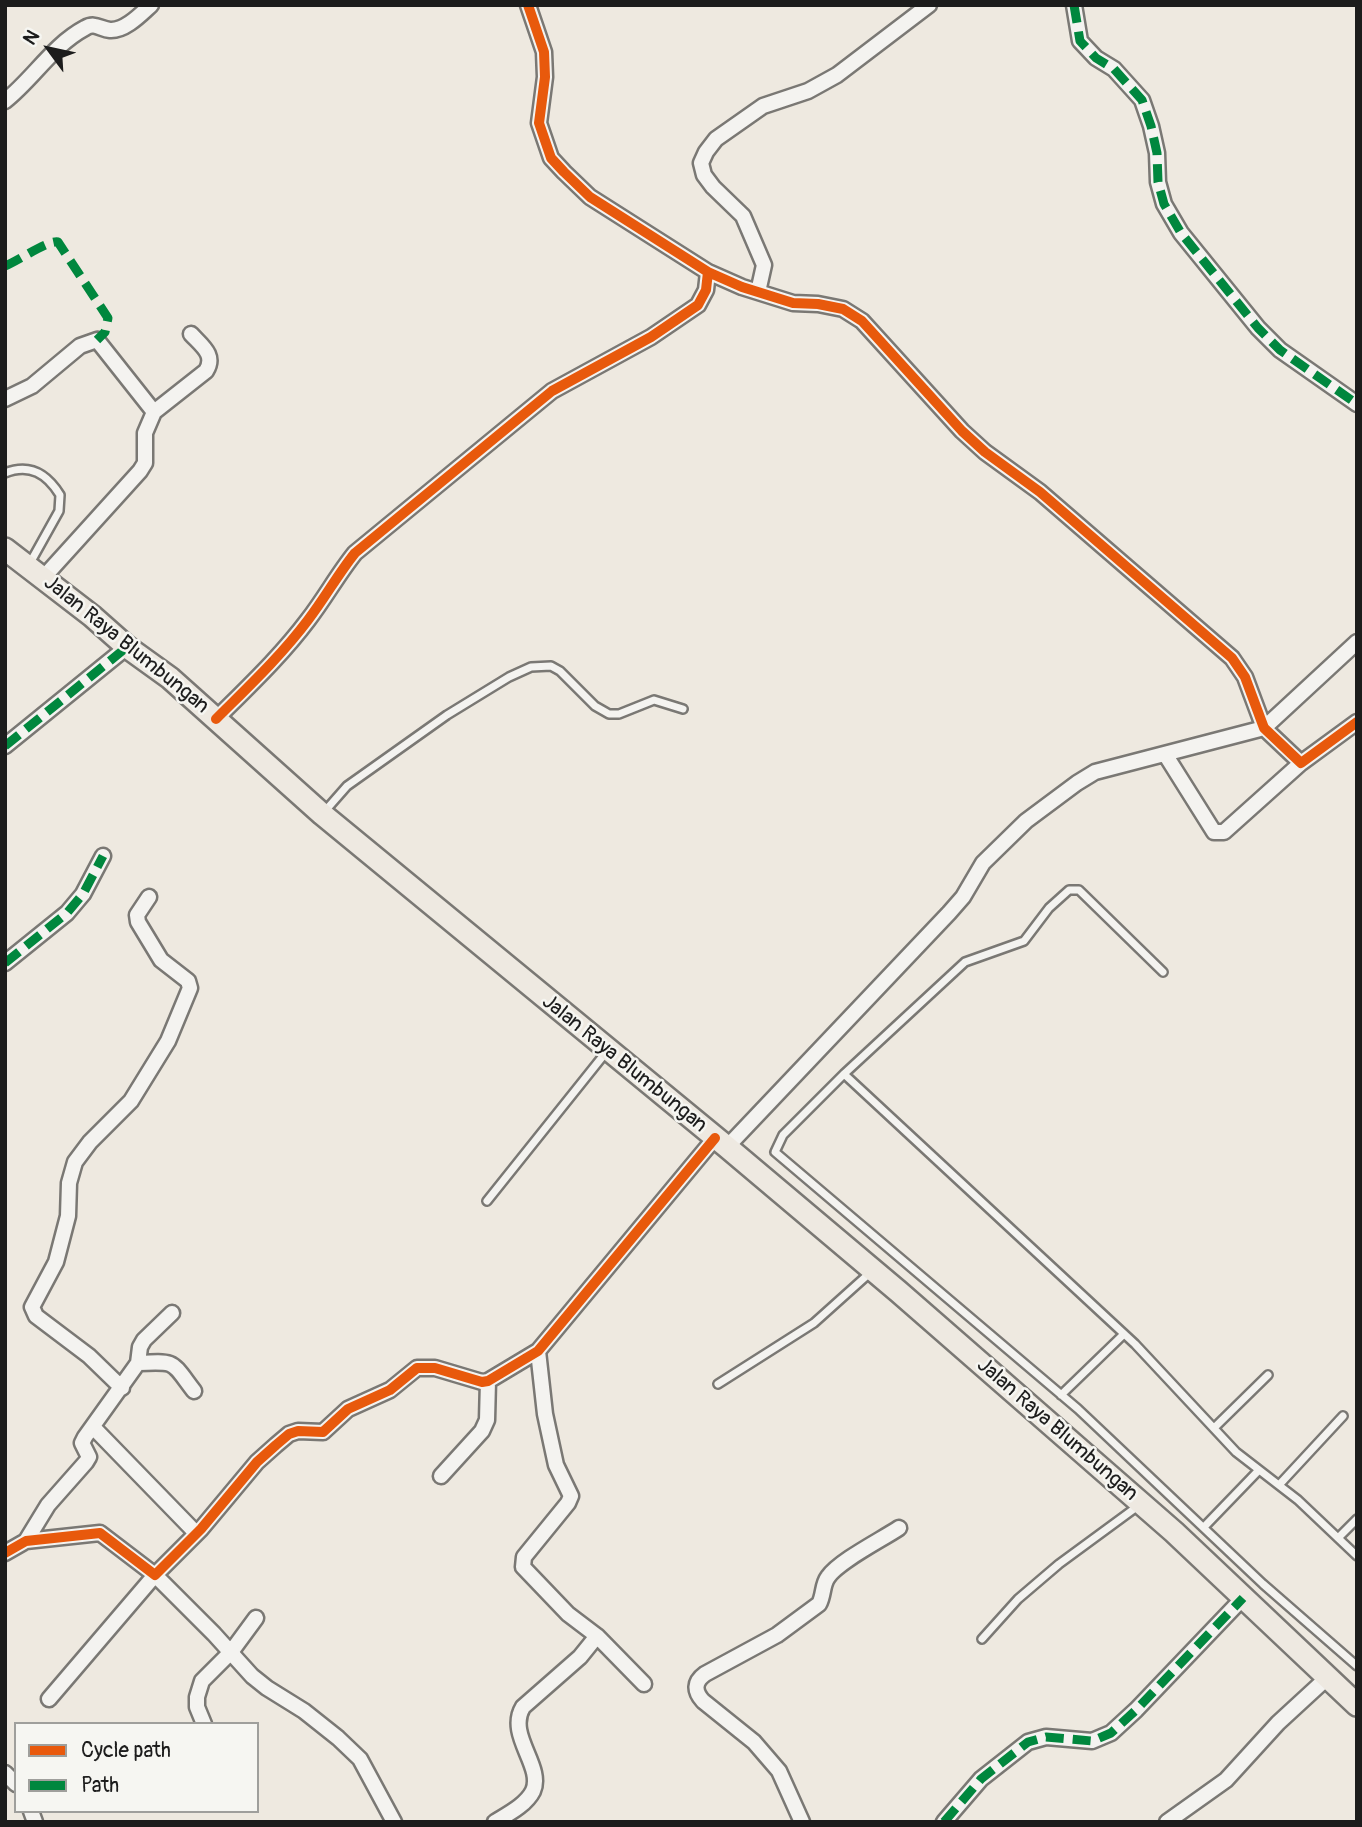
<!DOCTYPE html>
<style>
body{margin:0}
#map{position:relative;width:1362px;height:1827px;overflow:hidden;background:#eee9e0;font-family:Pangolin,sans-serif}
canvas{display:block}
.frame{position:absolute;inset:0;border:7px solid #1c1c1c;pointer-events:none}
.legend{position:absolute;left:14px;top:1722px;width:245px;height:91px;box-sizing:border-box;background:#f6f6f2;border:2px solid #9f9f9c;margin:0;padding:9px 12px;list-style:none;font-size:21px;color:#1c1c1c}
.legend li{display:flex;align-items:center;gap:14px;height:35px}
.legend b{width:35px;border:2px solid #9f9f9c}
.north{position:absolute;left:14px;top:14px;width:70px;height:70px;-webkit-text-stroke:5px #f6f6f2;paint-order:stroke;rotate:303deg;font-size:19px;font-weight:700;line-height:28px;text-align:center;color:#1c1c1c}
.north::after{content:'';display:block;margin:auto;width:24px;height:32px;background:#1c1c1c;clip-path:polygon(50% 0,100% 100%,50% 72%,0 100%)}
</style>
<div id="map">
<canvas width="1362" height="1827"></canvas>
<div class="frame"></div>
<ul class="legend">
<li><b style="height:9px;background:#e8590c"></b>Cycle path</li>
<li><b style="height:9px;background:#00873e"></b>Path</li>
</ul>
<div class="north">N</div>
</div>
<script>
const c = document.querySelector('canvas').getContext('2d');
c.lineJoin = 'round';
function stroke(path, color, width, dash) { c.strokeStyle = color; c.lineWidth = width; c.lineCap = dash ? 'butt' : 'round'; c.setLineDash(dash || []); c.stroke(path); }
function label(font, color, halo, rows, align = 'center') {
  c.font = font + ' Pangolin,sans-serif'; c.lineWidth = 5; c.setLineDash([]); c.textBaseline = 'middle'; c.strokeStyle = halo; c.fillStyle = color; for (const [text, x, y, turn = 0] of rows) {
    c.save(); c.translate(x, y); c.rotate((+turn || 0) * Math.PI / 180); c.textAlign = isNaN(turn) ? turn : align; if (halo) c.strokeText(text, 0, 0); c.fillText(text, 0, 0); c.restore();
  }
}
const lane = new Path2D(`
 M5 473C30 463 47 474 60 495L59 511 30 563
 M325 811 347 786 447 715 509 677 531 667 551 666 560 671 595 706 609 714H619L654 700 683 709
 M1163 972 1079 890H1069L1049 908 1024 941 965 962 844 1074 783 1135 775 1152 1078 1409 1263 1584 1357 1666
 M844 1074 1135 1344 1236 1452 1298 1500 1357 1556
 M487 1201 607 1051
 M718 1384 814 1323 872 1271
 M1061 1395 1124 1334
 M1214 1428 1268 1375
 M1279 1485 1343 1416
 M1204 1527 1259 1470
 M1338 1538 1357 1519
 M982 1639 1018 1599 1059 1564 1138 1506`);
const street = new Path2D(`
 M528 5 544 52 545 77 539 123 551 158 564 172 590 197 708 272 742 287 793 303 818 304 843 309 862 321 962 431 985 452 1040 492 1232 658 1245 677 1264 728 1301 763 1357 722
 M1074 5 1080 41 1096 58 1114 69 1142 100 1151 126 1157 153 1158 182 1164 204 1181 233 1258 328 1280 350 1357 404
 M5 101C33 79 53 45 85 28 95 22 100 29 110 30 125 31 141 14 151 5
 M758 292 764 265 743 216 713 187 704 175 701 163 706 152 716 139 763 106 808 91 837 75 929 5
 M5 399 32 386 80 346 97 340 154 412 145 433V463L140 471 44 577
 M154 412 206 371C216 355 202 346 191 334
 M216 719C248 687 281 656 308 620 325 598 338 574 355 553L552 391 651 337 698 305 706 290 708 272
 M5 746 127 647
 M1165 754 1214 832H1224L1301 763
 M5 963 67 913 83 894 103 856
 M727 1147 949 913 963 897 983 863 1026 821 1077 783 1095 772 1264 728 1357 642
 M538 1351 545 1414 556 1465 571 1496 568 1503 524 1557 523 1567 568 1614 597 1636 644 1684
 M138 1363C177 1361 171 1361 194 1391
 M122 1388 89 1356 36 1316 32 1307 56 1262 68 1216 69 1183 75 1162 90 1142 131 1101 168 1041 190 988 188 981 161 960 138 922 137 915 149 897
 M93 1427 196 1533
 M441 1476 482 1431 487 1420 488 1381
 M26 1541 48 1505 86 1462 89 1457 82 1443 85 1437 138 1363 140 1347 144 1340 172 1313
 M5 1553 26 1541 100 1533 155 1575 201 1529 257 1462 276 1445 289 1434 298 1431 323 1432 348 1409 390 1390 417 1368H435L482 1382 488 1381 538 1351 715 1138
 M49 1699 155 1575 214 1634 252 1676 267 1688 304 1711 338 1738 360 1759 394 1822
 M204 1724 197 1707V1697L202 1681 231 1652 256 1618
 M5 1773 16 1784
 M31 1811 35 1822
 M495 1822C508 1814 526 1805 533 1791 544 1766 506 1735 523 1707L580 1657 597 1636
 M802 1822 779 1771 754 1742 703 1701C694 1691 694 1682 705 1674L777 1635 819 1604C824 1595 822 1585 828 1577 839 1561 881 1540 899 1528
 M944 1822 981 1779 1028 1742 1046 1737 1092 1741 1111 1733 1136 1710 1243 1598
 M1167 1822 1226 1780 1278 1723 1328 1677`);
const primary = new Path2D(`
 M5 549 92 616 127 647 170 678 322 814 727 1147 899 1292 1174 1532 1357 1705`);
const quiet = new Path2D(`
 M1074 5 1080 41 1096 58 1114 69 1142 100 1151 126 1157 153 1158 182 1164 204 1181 233 1258 328 1280 350 1357 404
 M5 266C18 261 48 240 58 242L108 318 105 332 97 340
 M5 746 127 647
 M5 963 67 913 83 894 103 856
 M944 1822 981 1779 1028 1742 1046 1737 1092 1741 1111 1733 1136 1710 1243 1598`);
const cycleway = new Path2D(`
 M528 5 544 52 545 77 539 123 551 158 564 172 590 197 708 272 742 287 793 303 818 304 843 309 862 321 962 431 985 452 1040 492 1232 658 1245 677 1264 728 1301 763 1357 722
 M216 719C248 687 281 656 308 620 325 598 338 574 355 553L552 391 651 337 698 305 706 290 708 272
 M5 1553 26 1541 100 1533 155 1575 201 1529 257 1462 276 1445 289 1434 298 1431 323 1432 348 1409 390 1390 417 1368H435L482 1382 488 1381 538 1351 715 1138`);
const streetNames = [
 ["Jalan Raya Blumbungan",126,645,39],
 ["Jalan Raya Blumbungan",624,1064,39],
 ["Jalan Raya Blumbungan",1057,1430,41]
];
stroke(lane, '#7a7874', 12);
stroke(street, '#7a7874', 19);
stroke(primary, '#7a7874', 26);
stroke(lane, '#f4f3f0', 7);
stroke(street, '#f4f3f0', 14);
stroke(primary, '#eee9e1', 21);
stroke(quiet, '#00873e', 9, [18, 9]);
stroke(cycleway, '#e8590c', 10);
label('21px', '#1c1c1c', '#f6f6f2', streetNames);
</script>
